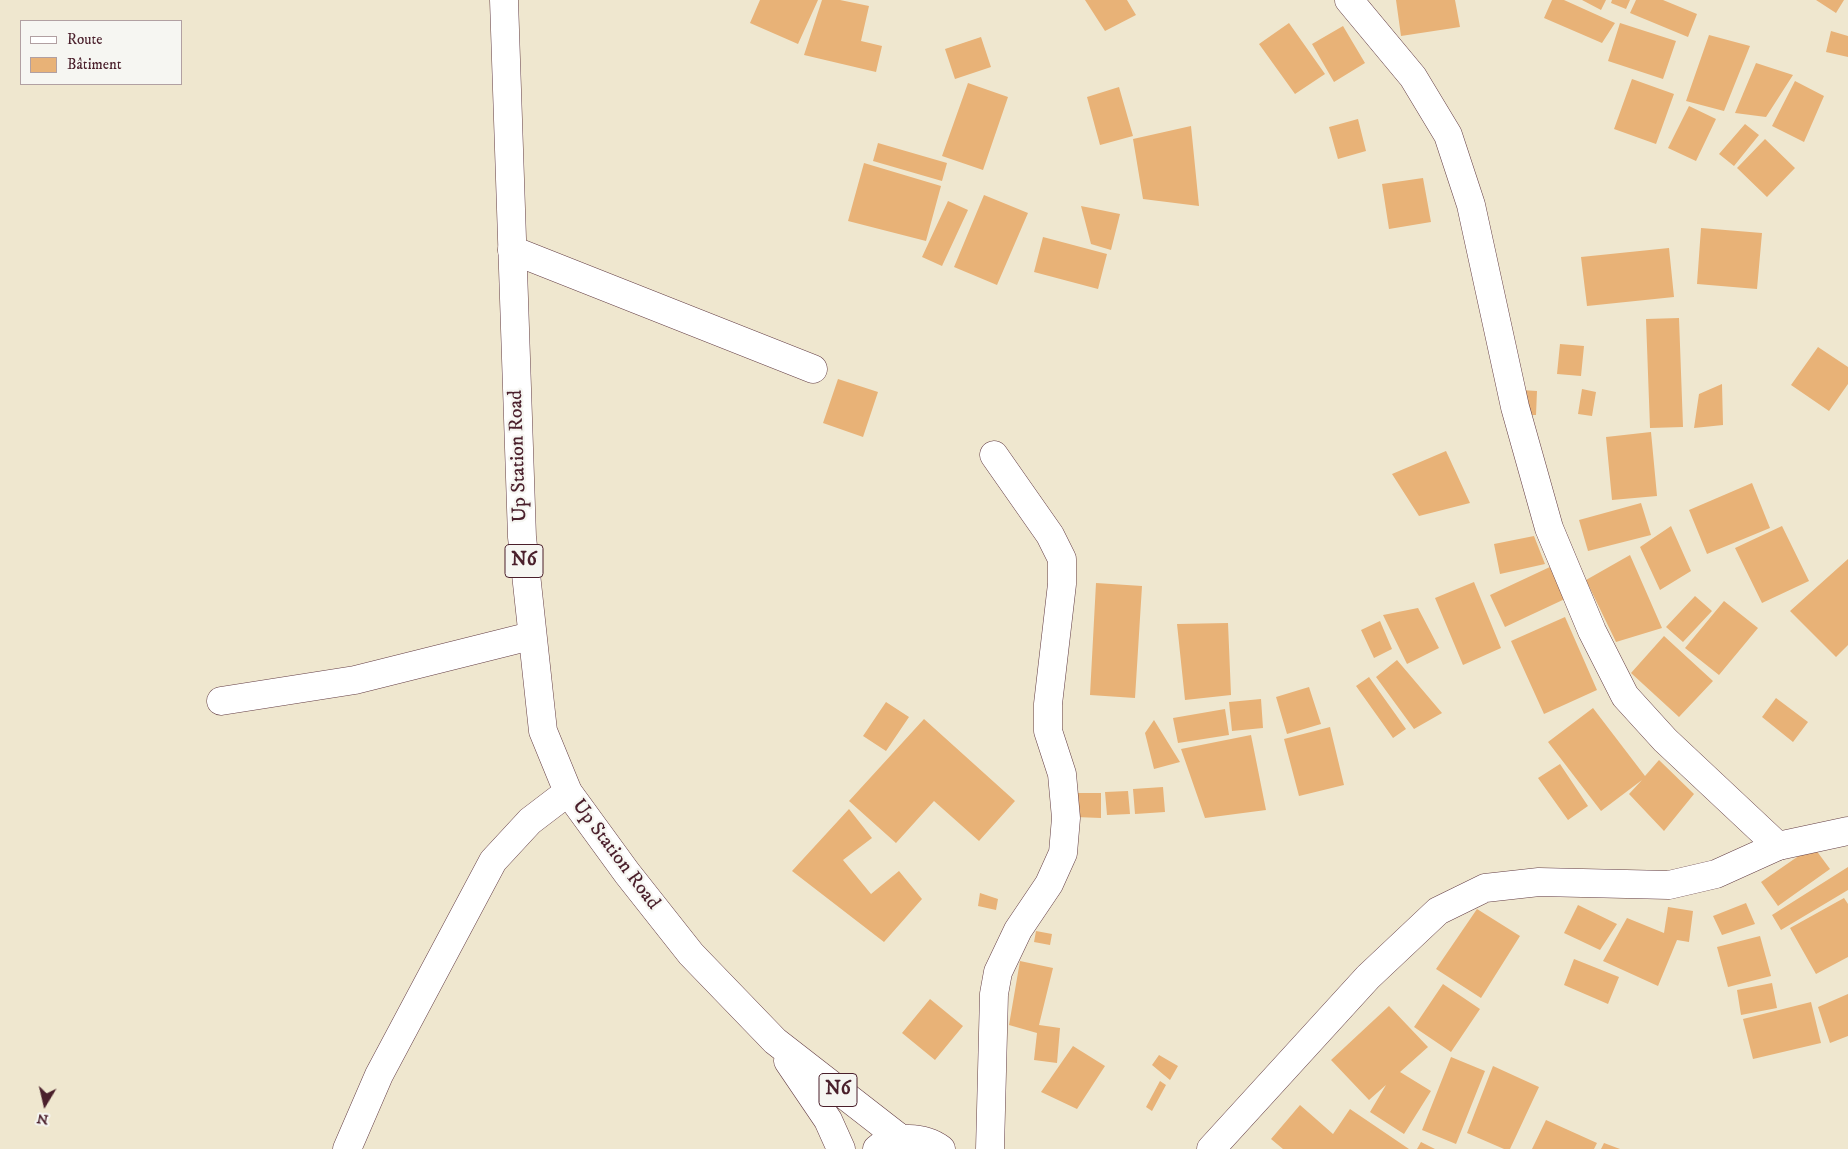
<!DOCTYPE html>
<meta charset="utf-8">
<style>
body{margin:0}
#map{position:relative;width:1848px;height:1149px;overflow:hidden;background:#efe7cf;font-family:"IM FELL DW Pica",serif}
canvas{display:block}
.legend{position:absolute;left:20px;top:20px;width:162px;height:65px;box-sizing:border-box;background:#f6f6f2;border:1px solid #b1a0a2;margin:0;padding:6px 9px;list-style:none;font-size:15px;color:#4a1f2b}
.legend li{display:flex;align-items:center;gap:10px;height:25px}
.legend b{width:25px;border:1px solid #b1a0a2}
.north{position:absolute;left:20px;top:1079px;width:50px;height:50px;-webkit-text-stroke:4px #f6f6f2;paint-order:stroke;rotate:189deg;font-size:14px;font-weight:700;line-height:20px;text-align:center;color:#4a1f2b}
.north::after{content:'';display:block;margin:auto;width:18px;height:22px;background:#4a1f2b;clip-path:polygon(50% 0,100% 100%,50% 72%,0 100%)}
</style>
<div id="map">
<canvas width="1848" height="1149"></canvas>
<ul class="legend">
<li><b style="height:6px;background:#fff"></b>Route</li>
<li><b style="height:14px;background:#e8b277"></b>Bâtiment</li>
</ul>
<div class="north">N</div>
</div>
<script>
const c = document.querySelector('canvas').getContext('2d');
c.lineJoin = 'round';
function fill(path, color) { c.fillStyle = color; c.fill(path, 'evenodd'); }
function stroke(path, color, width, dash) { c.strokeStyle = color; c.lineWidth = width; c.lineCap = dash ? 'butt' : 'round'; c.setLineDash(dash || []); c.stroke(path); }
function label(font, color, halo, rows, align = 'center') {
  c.font = font + ' "IM FELL DW Pica",serif'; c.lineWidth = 4.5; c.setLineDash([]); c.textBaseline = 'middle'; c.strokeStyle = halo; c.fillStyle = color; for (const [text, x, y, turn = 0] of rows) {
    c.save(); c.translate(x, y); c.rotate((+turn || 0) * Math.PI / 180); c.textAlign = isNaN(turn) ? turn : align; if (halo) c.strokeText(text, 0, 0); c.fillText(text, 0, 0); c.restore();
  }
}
const building = new Path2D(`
 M760 0H818L798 44 750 23Z
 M822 0H840L869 6 861 41 882 46 876 72 804 55Z
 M1085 0H1127L1136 15 1105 31Z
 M1396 0H1455L1460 27 1401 36Z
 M1552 0H1564L1615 23 1602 43 1544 18Z
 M1582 0H1606L1601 10Z
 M1612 0H1630L1626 9 1611 3Z
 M1636 0H1663L1697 14 1688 37 1630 13Z
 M1816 0H1844L1836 13Z
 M1289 23 1325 74 1295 94 1259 44Z
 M1620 23 1676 41 1663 79 1608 61Z
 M1343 26 1365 63 1334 82 1312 44Z
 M1831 31 1848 36V57L1826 52Z
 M1709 35 1750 46 1724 111 1686 101Z
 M981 37 991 67 955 79 945 49Z
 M1756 63 1793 75 1766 117 1735 113Z
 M1632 79 1674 94 1656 144 1614 129Z
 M1795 81 1824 96 1804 142 1772 126Z
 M968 83 1008 97 983 170 942 156Z
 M1119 87 1133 136 1100 145 1087 97Z
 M1689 106 1716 119 1696 161 1668 148Z
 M1358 119 1366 151 1338 159 1329 127Z
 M1745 124 1759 135 1734 166 1719 154Z
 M1191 126 1199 206 1143 199 1133 139Z
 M1765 139 1795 168 1767 197 1737 168Z
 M878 143 947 163 942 181 873 161Z
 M864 163 941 186 926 241 848 221Z
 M1423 178 1431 222 1389 229 1382 184Z
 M984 195 1028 213 997 285 954 267Z
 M948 201 968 210 942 266 922 257Z
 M1081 206 1120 214 1111 250 1091 244Z
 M1701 228 1762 233 1757 289 1697 284Z
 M1043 237 1107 254 1098 289 1034 272Z
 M1669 248 1674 297 1587 306 1581 257Z
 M1679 318 1683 427 1650 428 1646 319Z
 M1560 344 1584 346 1581 376 1557 374Z
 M1818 347 1848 367V384L1829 411 1791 385Z
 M838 379 878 392 863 437 823 423Z
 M1722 384 1723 425 1694 428 1699 394Z
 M1582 389 1596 392 1592 416 1578 414Z
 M1521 390 1537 391 1536 415H1520Z
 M1651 432 1657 496 1612 500 1606 437Z
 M1446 451 1470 503 1419 516 1392 474Z
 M1752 483 1770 528 1707 554 1689 510Z
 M1641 503 1651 535 1588 551 1579 520Z
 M1671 526 1691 571 1660 590 1640 547Z
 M1782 526 1809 581 1762 603 1735 548Z
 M1534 536 1545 564 1500 574 1494 544Z
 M1630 555 1662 628 1616 642 1586 580Z
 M1848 559V645L1836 657 1790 611Z
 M1552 566 1567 598 1505 627 1490 595Z
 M1474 582 1501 648 1463 665 1435 598Z
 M1096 583 1142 586 1135 698 1090 695Z
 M1695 596 1712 611 1683 642 1666 627Z
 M1724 601 1758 628 1719 675 1685 648Z
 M1418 608 1439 648 1407 664 1383 615Z
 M1565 617 1597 690 1544 714 1511 641Z
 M1380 621 1392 649 1374 658 1361 630Z
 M1228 623 1231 695 1185 700 1177 624Z
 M1664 636 1713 681 1679 717 1631 673Z
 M1397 660 1442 713 1414 729 1376 677Z
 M1369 677 1406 729 1393 738 1356 686Z
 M1309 687 1321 724 1287 734 1276 697Z
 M1776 698 1808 722 1793 742 1762 717Z
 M1261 699 1263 728 1232 731 1229 702Z
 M886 702 909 717 886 751 863 736Z
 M1593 708 1645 776 1659 760 1694 794 1664 831 1629 794 1642 780 1601 811 1548 742Z
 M1225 709 1229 735 1178 743 1173 718Z
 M924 719 1015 801 979 841 934 801 896 843 849 801Z
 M1154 720 1180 762 1154 769 1145 733Z
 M1330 727 1344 785 1299 796 1284 739Z
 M1251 735 1266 810 1205 818 1181 749Z
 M1560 764 1588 806 1568 820 1538 778Z
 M1163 787 1165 812 1135 814 1133 789Z
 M1128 791 1130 814 1107 815 1105 792Z
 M1075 793H1101V818L1075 817Z
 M849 809 872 838 843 860 871 894 899 871 922 899 884 942 792 871Z
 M1813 846 1830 869 1778 906 1761 882Z
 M1848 867V890L1781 930 1772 915Z
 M980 893 998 899 996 910 978 906Z
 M1844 898 1848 904V957L1816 974 1790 928Z
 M1746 903 1755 924 1722 935 1713 916Z
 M1578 905 1617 924 1600 950 1564 933Z
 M1668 907 1693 911 1689 942 1677 940 1658 986 1603 961 1627 918 1664 933Z
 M1477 909 1520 936 1481 998 1436 969Z
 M1036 931 1052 934 1050 945 1034 942Z
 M1760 936 1771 976 1728 987 1717 947Z
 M1574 959 1619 977 1608 1004 1564 985Z
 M1020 961 1053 968 1039 1025 1060 1028 1057 1063 1034 1060 1037 1033 1009 1025Z
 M1772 983 1777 1008 1741 1015 1737 990Z
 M1443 984 1480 1009 1451 1052 1414 1027Z
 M1848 994V1036L1830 1043 1818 1007Z
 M930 999 963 1026 935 1060 902 1033Z
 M1811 1002 1821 1043 1753 1059 1743 1019Z
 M1389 1006 1428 1047 1400 1072 1431 1091 1404 1134 1370 1112 1386 1085 1369 1100 1331 1060Z
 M1073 1046 1105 1066 1077 1109 1041 1092Z
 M1159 1055 1178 1066 1170 1080 1152 1065Z
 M1451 1057 1485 1071 1456 1144 1422 1130Z
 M1493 1066 1539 1087 1510 1149H1504L1467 1133Z
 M1160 1081 1166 1085 1152 1111 1146 1107Z
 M1300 1105 1333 1134 1350 1109 1409 1149H1283L1271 1139Z
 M1546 1120 1597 1143 1594 1149H1532Z
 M1421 1142 1435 1149H1417Z
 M1604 1143 1620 1149H1601Z`);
const street = new Path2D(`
 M1349 0 1413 77 1448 135 1471 205 1515 407 1549 528 1592 631 1625 696 1665 740 1778 846
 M512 250 813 369
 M221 701 355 680 531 636
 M990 1149 994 994 998 972 1018 930 1049 884 1063 853 1066 818 1062 774 1048 731V704L1062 584V559L1050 535 994 455`);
const secondary = new Path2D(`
 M347 1149 379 1075 493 861 530 821 568 792
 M1211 1149 1368 977 1438 911 1485 888 1539 882 1669 885 1716 874 1778 846 1848 831`);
const highway = new Path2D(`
 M504 0 522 537 543 731 568 792 627 873 691 954 775 1041 901 1139
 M788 1061 828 1120 841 1149
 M877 1149C894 1135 924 1136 941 1149`);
const shields = [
 [524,561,38],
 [838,1090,38]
];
const shieldNames = [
 ["N6",524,561],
 ["N6",838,1090]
];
const streetNames = [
 ["Up Station Road",519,456,-92],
 ["Up Station Road",615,855,53]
];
fill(building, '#e8b277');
stroke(street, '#633d44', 29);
stroke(secondary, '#633d44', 29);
stroke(highway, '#633d44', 29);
stroke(street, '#fff', 28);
stroke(secondary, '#fff', 28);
stroke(highway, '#fff', 28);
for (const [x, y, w] of shields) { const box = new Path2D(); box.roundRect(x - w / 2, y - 16.5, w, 33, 4); c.fillStyle = '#f6f6f2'; c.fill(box); stroke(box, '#4a1f2b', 1); }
label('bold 19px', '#4a1f2b', null, shieldNames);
label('20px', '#4a1f2b', '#f6f6f2', streetNames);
</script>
